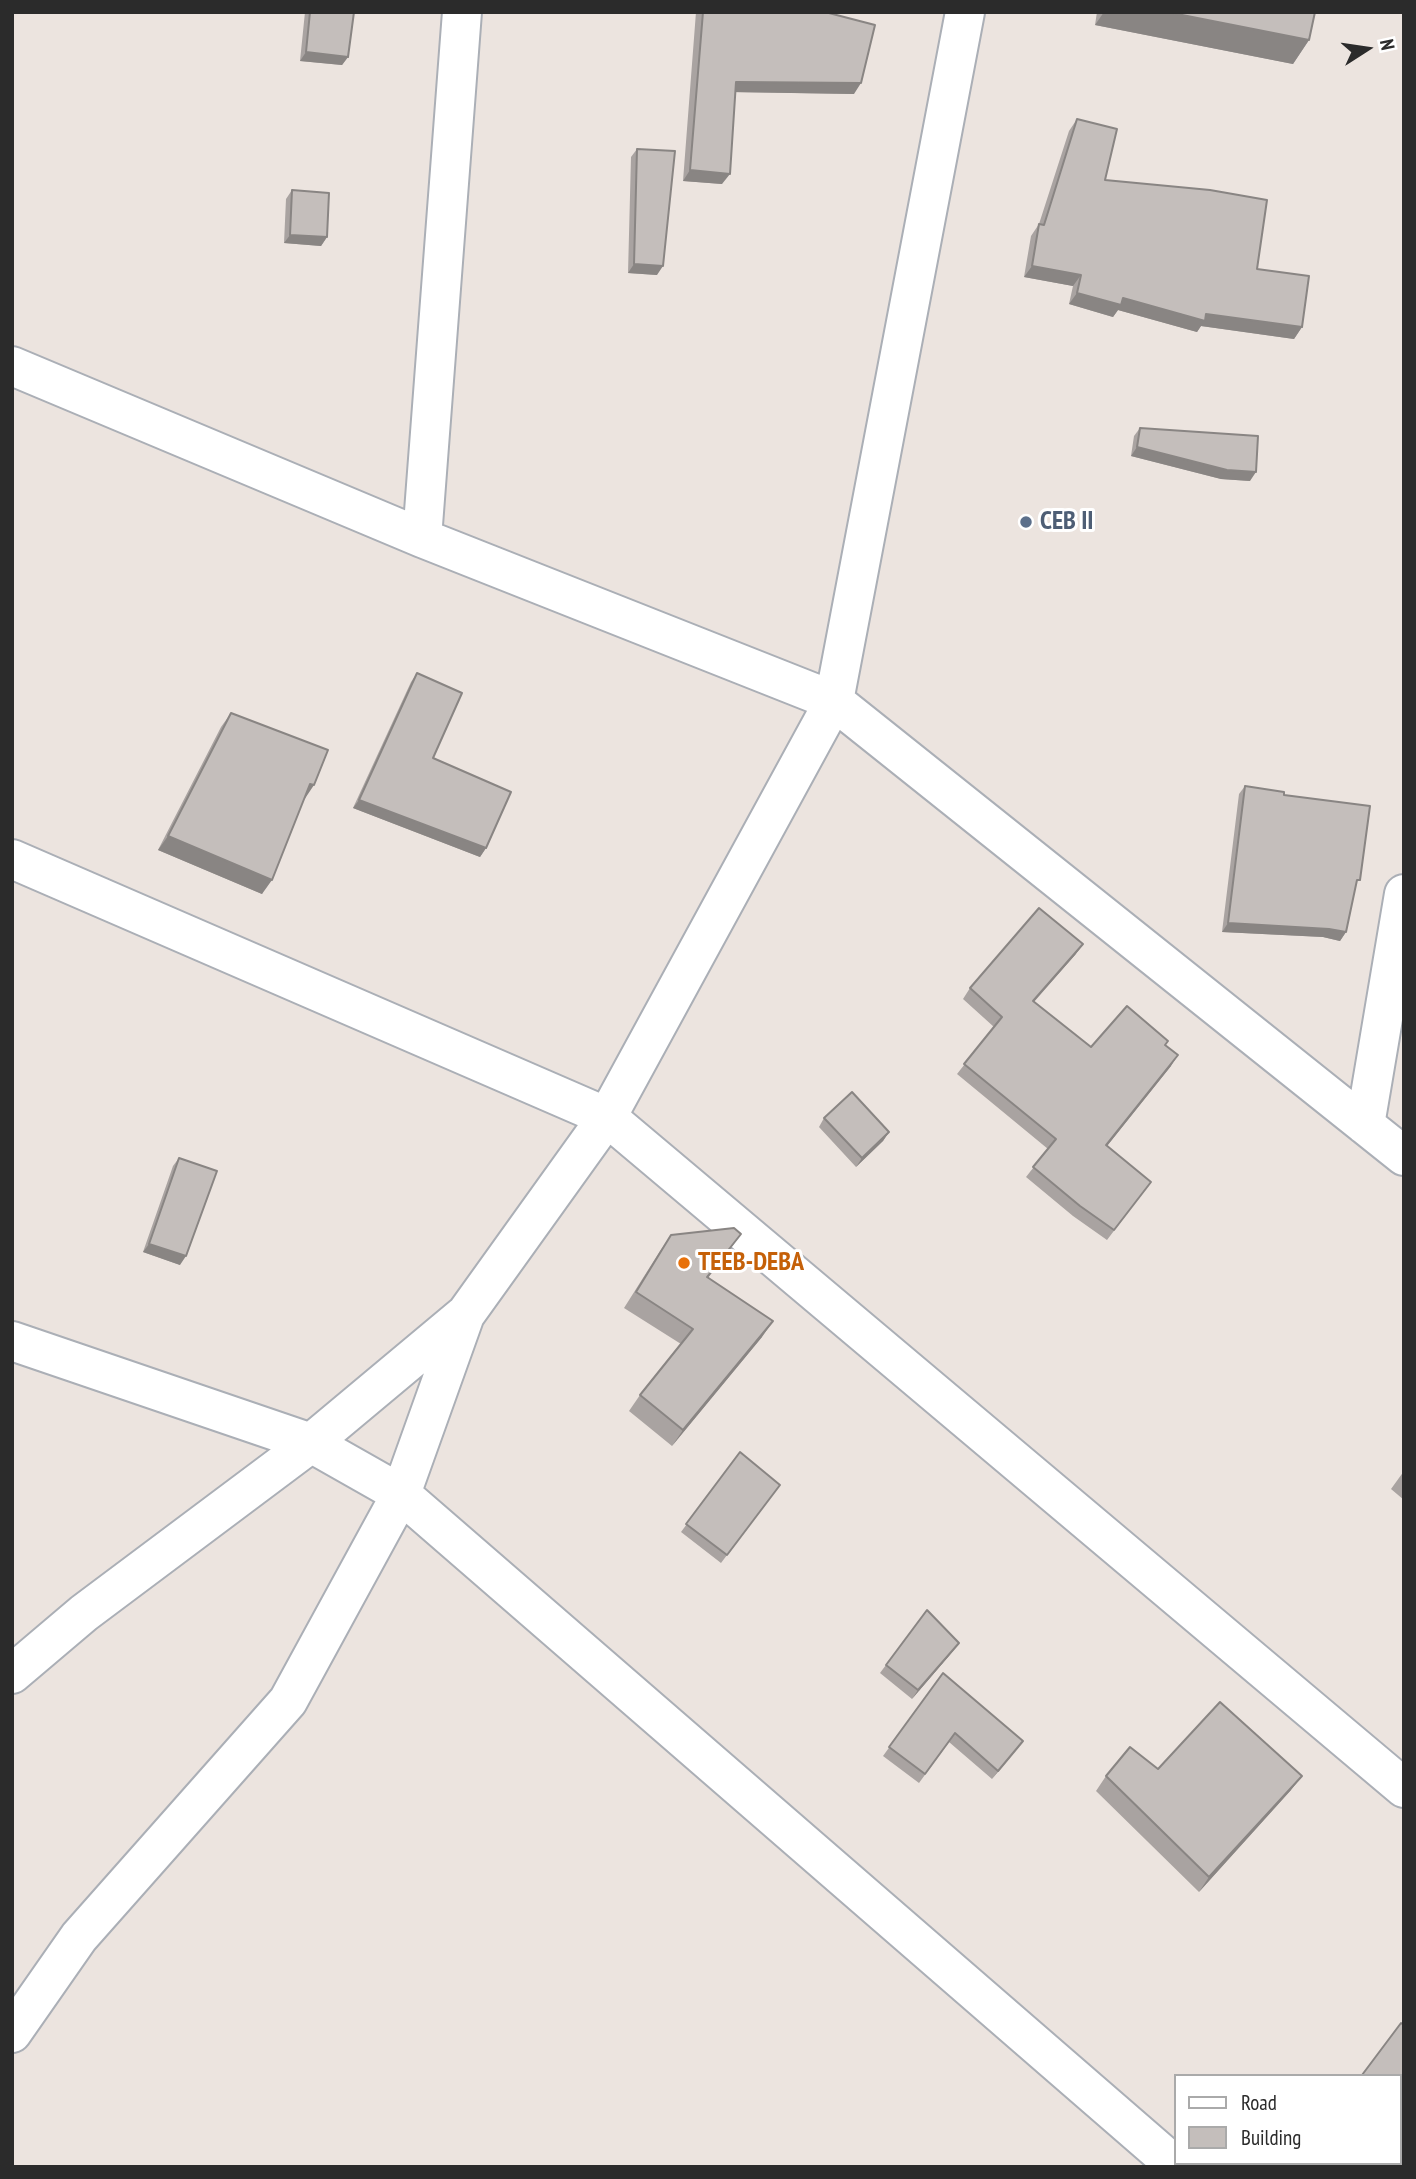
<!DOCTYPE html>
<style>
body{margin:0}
#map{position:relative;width:1416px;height:2179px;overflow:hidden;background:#ece4df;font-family:"PT Sans Narrow",sans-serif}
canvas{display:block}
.frame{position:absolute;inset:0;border:14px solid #2b2b2b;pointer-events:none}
.legend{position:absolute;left:1174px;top:2074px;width:228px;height:91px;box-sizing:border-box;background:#fff;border:2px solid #aaa;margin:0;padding:9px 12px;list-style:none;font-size:21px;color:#2b2b2b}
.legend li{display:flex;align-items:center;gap:14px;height:35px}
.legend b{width:35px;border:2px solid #aaa}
.north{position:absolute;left:1332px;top:14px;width:70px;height:70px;-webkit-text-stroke:5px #fff;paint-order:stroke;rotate:78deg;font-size:19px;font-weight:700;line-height:28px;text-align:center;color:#2b2b2b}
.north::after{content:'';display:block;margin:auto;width:24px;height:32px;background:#2b2b2b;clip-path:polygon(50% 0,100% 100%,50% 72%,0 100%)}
</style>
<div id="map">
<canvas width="1416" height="2179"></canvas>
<div class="frame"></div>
<ul class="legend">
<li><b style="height:9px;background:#fff"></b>Road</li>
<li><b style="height:19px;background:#c4bebb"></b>Building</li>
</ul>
<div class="north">N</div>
</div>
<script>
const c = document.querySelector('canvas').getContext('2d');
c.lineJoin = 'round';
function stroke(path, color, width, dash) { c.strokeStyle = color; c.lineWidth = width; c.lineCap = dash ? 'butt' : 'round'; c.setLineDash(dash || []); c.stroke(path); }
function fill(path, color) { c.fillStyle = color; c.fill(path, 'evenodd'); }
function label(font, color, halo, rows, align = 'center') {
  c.font = font + ' "PT Sans Narrow",sans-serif'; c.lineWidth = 6; c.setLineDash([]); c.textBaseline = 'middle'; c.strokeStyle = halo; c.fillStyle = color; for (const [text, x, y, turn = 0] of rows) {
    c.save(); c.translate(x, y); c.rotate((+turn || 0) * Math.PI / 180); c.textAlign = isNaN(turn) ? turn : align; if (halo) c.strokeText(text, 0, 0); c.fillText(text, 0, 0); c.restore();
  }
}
const minor = new Path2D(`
 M12 366 422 538 834 701 1404 1156
 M422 538 462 12
 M12 859 607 1117 1404 1788
 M1365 1125 1404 894
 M12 1341 311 1443 401 1494 1177 2167
 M12 1674 84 1613 311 1443 463 1316
 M12 2033 79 1937 288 1701 401 1494 465 1315 607 1117 834 701 965 12`);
const wall = new Path2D(`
 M305 12H354L348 57 342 65 300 61Z
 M696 12H825L854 94 735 92 722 184 683 181Z
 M1097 12H1315L1309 40 1293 64 1095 25Z
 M1077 119 1105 180 1257 269 1302 327 1294 339 1201 326 1197 332 1118 310 1113 317 1069 304 1073 286 1024 277 1031 236 1039 224 1069 131Z
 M637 149 657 275 628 273 631 157Z
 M292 190 327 237 321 246 284 243 286 199Z
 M1140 428 1250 481 1221 479 1131 456 1134 436Z
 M417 673 433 758 486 848 480 857 353 808 411 682Z
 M231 713 304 800 262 894 158 850 221 727Z
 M1245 786 1284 795 1355 887 1346 932 1340 941 1323 937 1222 932 1239 794Z
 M1083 944 1075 955 1034 1002 1091 1047 1165 1045 1171 1066 1107 1146 1151 1182 1107 1240 1073 1216 1026 1177 1048 1149 957 1074 994 1027 963 999 970 988Z
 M824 1118 889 1132 883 1141 856 1167 819 1127Z
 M179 1158 180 1265 143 1252 173 1166Z
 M741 1234 708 1278 762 1337 672 1446 629 1411 640 1395 681 1344 624 1308 660 1251 671 1235Z
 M740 1452 774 1493 721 1563 681 1532Z
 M1404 1471V1500L1391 1489Z
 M927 1610 953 1651 912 1699 880 1673Z
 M943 1673 1023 1741 992 1779 949 1742 919 1783 883 1756Z
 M1158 1769 1291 1790 1199 1892 1096 1791 1106 1776Z
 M1401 2023 1404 2025V2117L1402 2118 1400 2117V2076H1361Z`);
const shadedWall = new Path2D(`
 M1104 12H1167L1309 40 1293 64 1095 25Z
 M306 52 348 57 342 65 300 61Z
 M736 82 861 83 854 94 728 92Z
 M690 170 730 174 722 184 683 181Z
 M290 235 327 237 321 246 284 243Z
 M634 264 663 266 657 275 628 273Z
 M1032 266 1081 275 1073 286 1024 277Z
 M1077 293 1123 298 1206 314 1302 327 1294 339 1201 326 1197 332 1118 310 1113 317 1069 304Z
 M1137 447 1256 472 1250 481 1221 479 1131 456Z
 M310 784 314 785 304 800Z
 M359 800 486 848 480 857 353 808Z
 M168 836 272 880 262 894 158 850Z
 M1228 923 1329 929 1346 932 1340 941 1323 937 1222 932Z
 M1083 944 1075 955 1025 1011 1033 1001Z
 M1178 1055 1171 1066 1099 1156 1106 1145Z
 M889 1132 883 1141 856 1167 862 1158Z
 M741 1234 730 1249 696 1293 707 1277Z
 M149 1244 186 1256 180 1265 143 1252Z
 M773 1321 762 1337 672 1446 683 1430Z
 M959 1643 953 1651 912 1699 918 1690Z
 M1023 1741 1017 1749 992 1779 998 1771Z
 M1302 1776 1291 1790 1199 1892 1209 1877Z`);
const building = new Path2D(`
 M310 12H354L348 57 306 52Z
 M703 12H825L875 25 861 83 736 82 730 174 690 170Z
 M1167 12H1315L1309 40Z
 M1077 119 1117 129 1105 180 1210 190 1267 200 1257 269 1309 276 1302 327 1206 314 1205 321 1123 298 1121 305 1077 293 1081 275 1032 266 1039 224 1044 225Z
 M637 149 675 151 663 266 634 264Z
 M292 190 329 193 327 237 290 235Z
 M1140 428 1258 436 1256 472 1227 470 1137 447Z
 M417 673 462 693 433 758 511 792 486 848 359 800Z
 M231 713 328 750 314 785 310 784 272 880 168 836Z
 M1245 786 1284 792V795L1370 806 1360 880H1357L1346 932 1329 929 1228 923Z
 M1039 908 1083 944 1033 1001 1091 1047 1127 1006 1168 1041 1165 1045 1178 1055 1106 1145 1151 1182 1114 1230 1080 1206 1033 1167 1056 1139 964 1064 1002 1017 970 988Z
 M852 1092 889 1132 862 1158 824 1118Z
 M179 1158 217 1171 186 1256 149 1244Z
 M734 1228 741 1234 707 1277 773 1321 683 1430 640 1395 693 1329 636 1292 671 1235Z
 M740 1452 780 1485 727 1555 686 1524Z
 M927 1610 959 1643 918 1690 886 1665Z
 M943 1673 1023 1741 998 1771 955 1733 925 1774 889 1747Z
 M1220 1702 1302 1776 1209 1877 1106 1776 1130 1747 1158 1769Z
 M1401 2023 1404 2025V2106L1400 2104V2076H1363L1362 2075Z`);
const markers = [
 [1026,522,7,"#5c6f8a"],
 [684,1263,7,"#e8710a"]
];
const serviceNames = [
 ["CEB II",1040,522]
];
const foodNames = [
 ["TEEB-DEBA",698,1263]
];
stroke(minor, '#abafb6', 42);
stroke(minor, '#fff', 38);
fill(wall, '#a9a3a1');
fill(shadedWall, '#898583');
fill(building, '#c4bebb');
stroke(building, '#898583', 2);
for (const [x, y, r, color] of markers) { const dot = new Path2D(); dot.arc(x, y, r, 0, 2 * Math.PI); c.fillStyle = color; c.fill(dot); stroke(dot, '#fff', 2.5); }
label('bold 26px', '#4e5e75', '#fff', serviceNames, 'left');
label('bold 26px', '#c56008', '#fff', foodNames, 'left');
</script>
